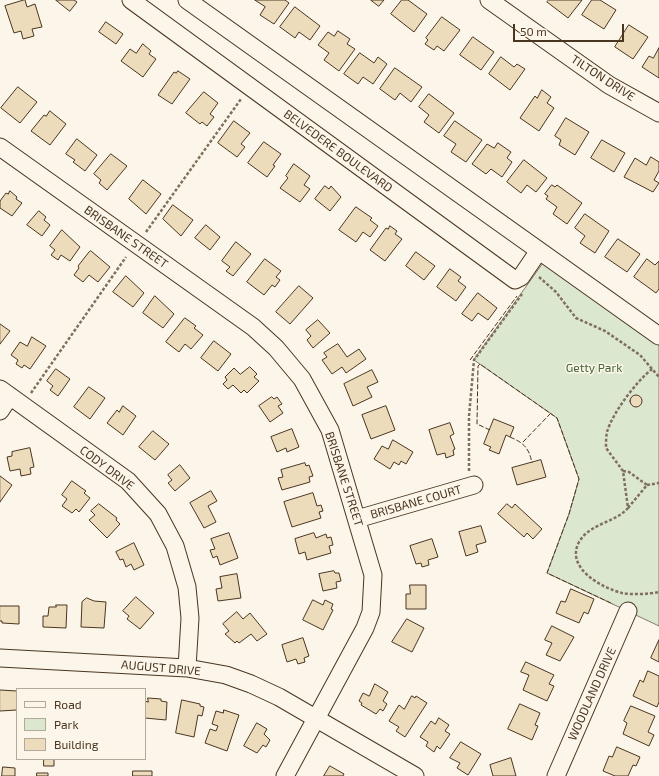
<!DOCTYPE html>
<style>
body{margin:0}
#map{position:relative;width:659px;height:776px;overflow:hidden;background:#fbf6e9;font-family:"Exo 2",sans-serif}
canvas{display:block}
.legend{position:absolute;left:16px;top:688px;width:130px;height:72px;box-sizing:border-box;background:#fbf6e9;border:1px solid #b4a999;margin:0;padding:5px 7px;list-style:none;font-size:12px;color:#4a3520}
.legend li{display:flex;align-items:center;gap:8px;height:20px}
.legend b{width:20px;border:1px solid #b4a999}
.scale{position:absolute;left:513px;top:24px;width:111px;height:18px;box-sizing:border-box;border:2px solid #4a3520;border-top:0;padding-left:5px;font-size:12px;line-height:14px;white-space:nowrap;color:#4a3520;-webkit-text-stroke:3px #fbf6e9;paint-order:stroke}
</style>
<div id="map">
<canvas width="659" height="776"></canvas>
<ul class="legend">
<li><b style="height:5px;background:#fbf6e9"></b>Road</li>
<li><b style="height:11px;background:#dce7d0"></b>Park</li>
<li><b style="height:11px;background:#ecdcbc"></b>Building</li>
</ul>
<div class="scale">50 m</div>
</div>
<script>
const c = document.querySelector('canvas').getContext('2d');
c.lineJoin = 'round';
function fill(path, color) { c.fillStyle = color; c.fill(path, 'evenodd'); }
function stroke(path, color, width, dash) { c.strokeStyle = color; c.lineWidth = width; c.lineCap = dash ? 'butt' : 'round'; c.setLineDash(dash || []); c.stroke(path); }
function label(font, color, halo, rows, align = 'center') {
  c.font = font + ' "Exo 2",sans-serif'; c.lineWidth = 3; c.setLineDash([]); c.textBaseline = 'middle'; c.strokeStyle = halo; c.fillStyle = color; for (const [text, x, y, turn = 0] of rows) {
    c.save(); c.translate(x, y); c.rotate((+turn || 0) * Math.PI / 180); c.textAlign = isNaN(turn) ? turn : align; if (halo) c.strokeText(text, 0, 0); c.fillText(text, 0, 0); c.restore();
  }
}
const green = new Path2D(`
 M547 258 659 336V626L547 573 569 514 579 479 557 418 474 360Z`);
const building = new Path2D(`
 M25 0 27 7 35 4 42 27 32 29 34 36 23 39 21 31 14 33 5 6Z
 M56 0H74L77 2 70 11Z
 M255 0H285L289 3 274 24 260 15 265 7Z
 M371 0H384L379 6Z
 M402 0H408L427 14 414 32 391 14Z
 M549 0H582L568 18 547 2Z
 M592 0H600L616 10 604 29 582 15Z
 M295 7 320 26 310 40 299 32 295 38 280 27Z
 M442 17 460 30 444 51 437 46 434 50 425 44 428 40 426 38Z
 M106 22 123 34 116 44 99 32Z
 M629 25 648 37 633 59 615 47Z
 M338 31 350 39 347 44 355 49 339 71 324 60 329 53 318 45 328 32 334 36Z
 M473 37 494 52 481 70 460 55Z
 M143 44 151 51 149 54 156 59 143 77 121 61 130 49 136 53Z
 M659 48V78L642 67 649 56 653 58Z
 M360 53 374 63 378 57 387 64 373 84 363 77 358 84 344 74Z
 M501 57 514 67 517 64 525 69 510 90 489 74Z
 M395 68 422 87 411 102 400 93 395 100 380 89Z
 M178 71 190 79 172 104 158 95 174 72 176 73Z
 M18 87 37 102 20 123 1 108Z
 M542 90 551 97 547 103 554 108 539 131 520 118 535 96 537 98Z
 M204 92 218 103 210 114 214 117 207 126 202 122 200 124 186 113Z
 M429 94 454 113 439 133 424 122 429 115 419 107Z
 M50 111 66 124 50 145 31 131 44 115 46 116Z
 M566 118 589 132 575 155 559 145 561 140 555 136Z
 M234 121 250 133 241 144 245 147 237 157 218 143Z
 M455 121 482 140 466 162 451 152 456 144 444 136Z
 M77 139 97 155 85 171 73 162 75 160 66 154Z
 M602 140 625 153 614 172 591 158Z
 M264 142 281 154 273 165 275 166 267 177 248 163Z
 M498 143 511 152 507 158 512 162 502 177 491 169 486 174 472 164 487 144 494 148Z
 M111 154 127 166 107 190 99 183 101 180 94 174Z
 M651 157 659 162V171L654 180 659 183 653 192 624 177 635 158 646 165Z
 M524 160 547 178 536 192 527 185 521 193 507 182Z
 M294 164 310 176 304 185 310 189 300 202 280 188 288 178 286 176Z
 M143 180 161 194 146 214 129 199Z
 M552 185 555 187 557 185 582 203 567 224 553 214 557 207 546 199 548 196 545 194Z
 M325 186 329 189 331 186 341 197 330 211 315 199Z
 M10 191 17 197 16 199 22 203 12 216 0 208V201L6 193 8 194Z
 M173 205 193 220 181 236 163 219Z
 M356 207 372 218 370 220 378 226 370 237 363 232 356 242 339 230Z
 M39 211 46 217 44 220 50 225 42 236 27 225Z
 M585 214 609 231 595 253 580 243 585 236 575 228Z
 M206 225 220 237 210 250 195 238Z
 M390 226 397 231 395 234 402 239 385 261 370 250 386 228 388 229Z
 M62 230 80 247 70 261 61 255 58 260 51 255 55 250 50 246Z
 M618 239 640 254 627 272 605 257Z
 M236 242 251 254 233 276 226 271 230 267 222 261Z
 M91 251 110 267 98 282 89 275 83 282 74 275 79 268 78 266 89 252Z
 M416 252 435 266 424 280 406 266Z
 M265 259 281 271 276 277 280 280 275 287 272 285 264 295 247 282Z
 M647 259 655 265 659 261V289L656 293 634 277Z
 M450 269 461 277 458 281 466 287 456 301 437 287Z
 M126 276 144 293 133 307 113 292Z
 M299 286 313 298 290 324 276 312Z
 M478 293 497 308 488 320 478 313 472 321 462 314Z
 M155 296 174 314 163 328 143 313Z
 M185 318 196 326 194 328 203 335 191 349 185 344 179 352 166 342Z
 M318 320 330 333 313 348 307 340 311 336 306 330Z
 M0 324 10 331 0 344Z
 M32 337 46 346 30 369 24 365 22 368 16 364 18 360 11 355 20 342 27 346Z
 M214 341 231 354 218 371 201 358Z
 M338 344 347 357 359 349 366 359 346 373 342 367 332 374 322 360 327 357 324 353Z
 M250 367 257 374 254 377 259 381 247 393 244 390 241 393 233 385 228 389 223 384 227 380 225 377 234 368 240 374Z
 M56 369 70 379 58 396 50 390 53 386 47 381Z
 M372 370 378 382 367 387 372 397 353 406 344 384Z
 M89 387 105 398 90 419 74 407Z
 M630 401a6 6 0 1 1 12 0a6 6 0 1 1-12 0Z
 M272 397 274 399 277 397 282 404 278 406 283 413 270 422 259 406Z
 M123 406 136 416 123 435 107 423 117 410 119 412Z
 M386 406 395 430 371 439 362 415Z
 M494 419 514 427 510 437 506 435 499 454 489 450 491 447 484 444Z
 M450 423 454 434 450 436 455 449 453 450 454 455 446 458 445 453 437 455 429 430Z
 M292 429 299 447 287 452 286 448 277 452 271 437Z
 M153 431 169 444 155 460 139 447Z
 M393 440 413 452 406 464 401 461 399 465 394 462 390 469 374 459 382 446 388 449Z
 M30 448 34 467 30 468 31 474 21 476 20 469 10 471 7 457 12 456V452Z
 M541 460 546 477 517 485 512 468Z
 M305 463 306 466 309 465 313 476 309 477 310 482 282 490 278 478 283 477 281 470Z
 M180 465 190 478 175 491 168 483 172 480 168 475Z
 M0 476 12 485 0 502Z
 M72 481 86 491 84 493 90 498 79 512 76 509 72 513 62 506 67 499 62 495Z
 M211 491 217 501 208 506 216 522 204 528 190 503Z
 M313 493 317 506 321 505 323 511 319 512 321 518 292 527 284 502Z
 M99 504 117 518 116 520 120 524 107 538 89 520 95 515 91 511Z
 M507 504 512 508 515 504 542 529 533 539 527 533 524 537 498 514Z
 M481 526 486 542 476 545 478 552 466 556 459 532Z
 M229 533 238 558 220 565 217 556 213 558 210 550 215 549 211 539Z
 M314 533 316 538 326 534 327 538 331 537 333 545 329 546 331 553 307 560 305 552 299 554 295 539Z
 M432 539 438 557 428 560 429 565 422 567 421 563 416 564 410 546Z
 M134 543 144 565 134 570 131 564 126 567 123 559 120 560 116 552Z
 M334 571 335 573H339L341 581 336 582 337 588 323 591 319 574Z
 M237 574 241 598 218 601 216 589 222 588 220 577Z
 M410 585H426V609H406V594H410Z
 M571 589 594 599 588 614 584 612 579 623 556 613 561 601 565 602Z
 M136 597 154 613 140 629 127 619 129 616 123 611Z
 M87 598 94 601 106 602 104 628 81 627 82 602Z
 M313 600 323 605 325 600 333 604 331 609 333 610 323 630 303 620Z
 M56 605H67L66 628 43 627V616H48L49 607H56Z
 M0 606H19V624L2 623V621H0Z
 M237 612 243 619 250 613 267 634 257 641 251 634 239 643 237 641 235 643 225 634 229 631 223 624Z
 M407 619 424 628 412 652 392 642Z
 M552 626 574 637 560 661 546 655 552 643 545 640Z
 M303 638 309 656 304 658 305 662 298 664 296 659 287 662 282 645Z
 M659 640V662L651 658Z
 M526 662 554 675 549 684 554 686 547 701 523 690 529 675 521 672Z
 M648 671 659 676V702L657 707 633 696 640 680 643 682Z
 M375 684 388 692 383 701 387 704 383 711 380 709 376 714 361 705 362 703 359 701 363 693 369 696Z
 M0 690 17 691V710L0 711Z
 M412 696 415 698 416 696 427 703 405 737 396 731 399 727 389 721 399 705 404 709Z
 M148 698 161 699V701L167 702 166 720 145 718V701L148 702Z
 M182 700 200 704V706L204 707 202 716 198 715 194 737 176 733Z
 M520 704 540 713 535 725 538 726 532 740 508 729Z
 M631 706 655 716 648 732 654 735 649 746 623 734 627 723 624 721Z
 M224 710 239 715 227 751 205 743 210 729 216 731 218 726 212 724 216 711 223 713Z
 M439 718 449 725 445 731 450 734 440 749 437 746 434 752 426 746 428 742 420 737 431 721 435 724Z
 M257 723 267 729 264 734 270 740 266 747 263 745 257 753 244 746Z
 M461 742 481 754 468 775 457 768 460 763 450 758Z
 M617 747 640 757 636 766 633 765 628 776H615L603 771 609 756 612 757Z
 M511 758 516 776H493L490 765Z
 M44 759H54V766H44Z
 M330 766 344 774 343 776H324Z
 M3 767 15 768V776H2Z
 M133 771H152V776H133Z
 M37 773H48V776H37Z`);
const path = new Path2D(`
 M146 232 241 99
 M539 277 556 292 576 318 605 331 640 355 659 377
 M652 369C636 382 613 412 607 432 606 437 606 443 606 448L623 471 628 508C615 523 590 523 579 542 565 568 602 588 622 593 633 595 649 594 659 592
 M31 393 126 257
 M469 471V416L474 360 522 294
 M623 471 629 472 647 485 628 508
 M647 485 659 483`);
const minor = new Path2D(`
 M131 0 515 280 521 277 538 252
 M187 0 659 336
 M489 0 609 85 659 113
 M0 147 253 327 276 348 302 379 330 430 373 575 371 612 365 628 285 776
 M0 389 128 481 158 514 175 546 187 587 190 618 187 668
 M0 411 10 396
 M357 519 474 485
 M0 658 187 668 226 675 251 684 279 697 415 776
 M556 776 628 611`);
const fence = new Path2D(`
 M470 360 517 296
 M490 430 477 424 478 366 480 364 557 418 579 479 569 514 547 573 613 604
 M510 437C524 443 529 448 532 463
 M523 442 550 414`);
const streetNames = [
 ["TILTON DRIVE",603,78,33],
 ["BELVEDERE BOULEVARD",338,151,36],
 ["BRISBANE STREET",126,237,35],
 ["CODY DRIVE",107,468,37],
 ["BRISBANE STREET",344,479,72],
 ["BRISBANE COURT",416,502,-16],
 ["AUGUST DRIVE",161,668,5],
 ["WOODLAND DRIVE",592,694,-66]
];
const parkNames = [
 ["Getty Park",594,368]
];
fill(green, '#dce7d0');
stroke(green, '#887966', 1);
fill(building, '#ecdcbc');
stroke(building, '#4a3520', 1);
stroke(minor, '#4a3520', 19);
stroke(path, '#7f6f5c', 2.5, [3, 2]);
stroke(minor, '#fbf6e9', 17);
stroke(fence, '#4a3520', 1, [5, 2]);
label('12px', '#4a3520', '#fbf6e9', streetNames);
label('12px', '#436837', '#fbf6e9', parkNames);
</script>
